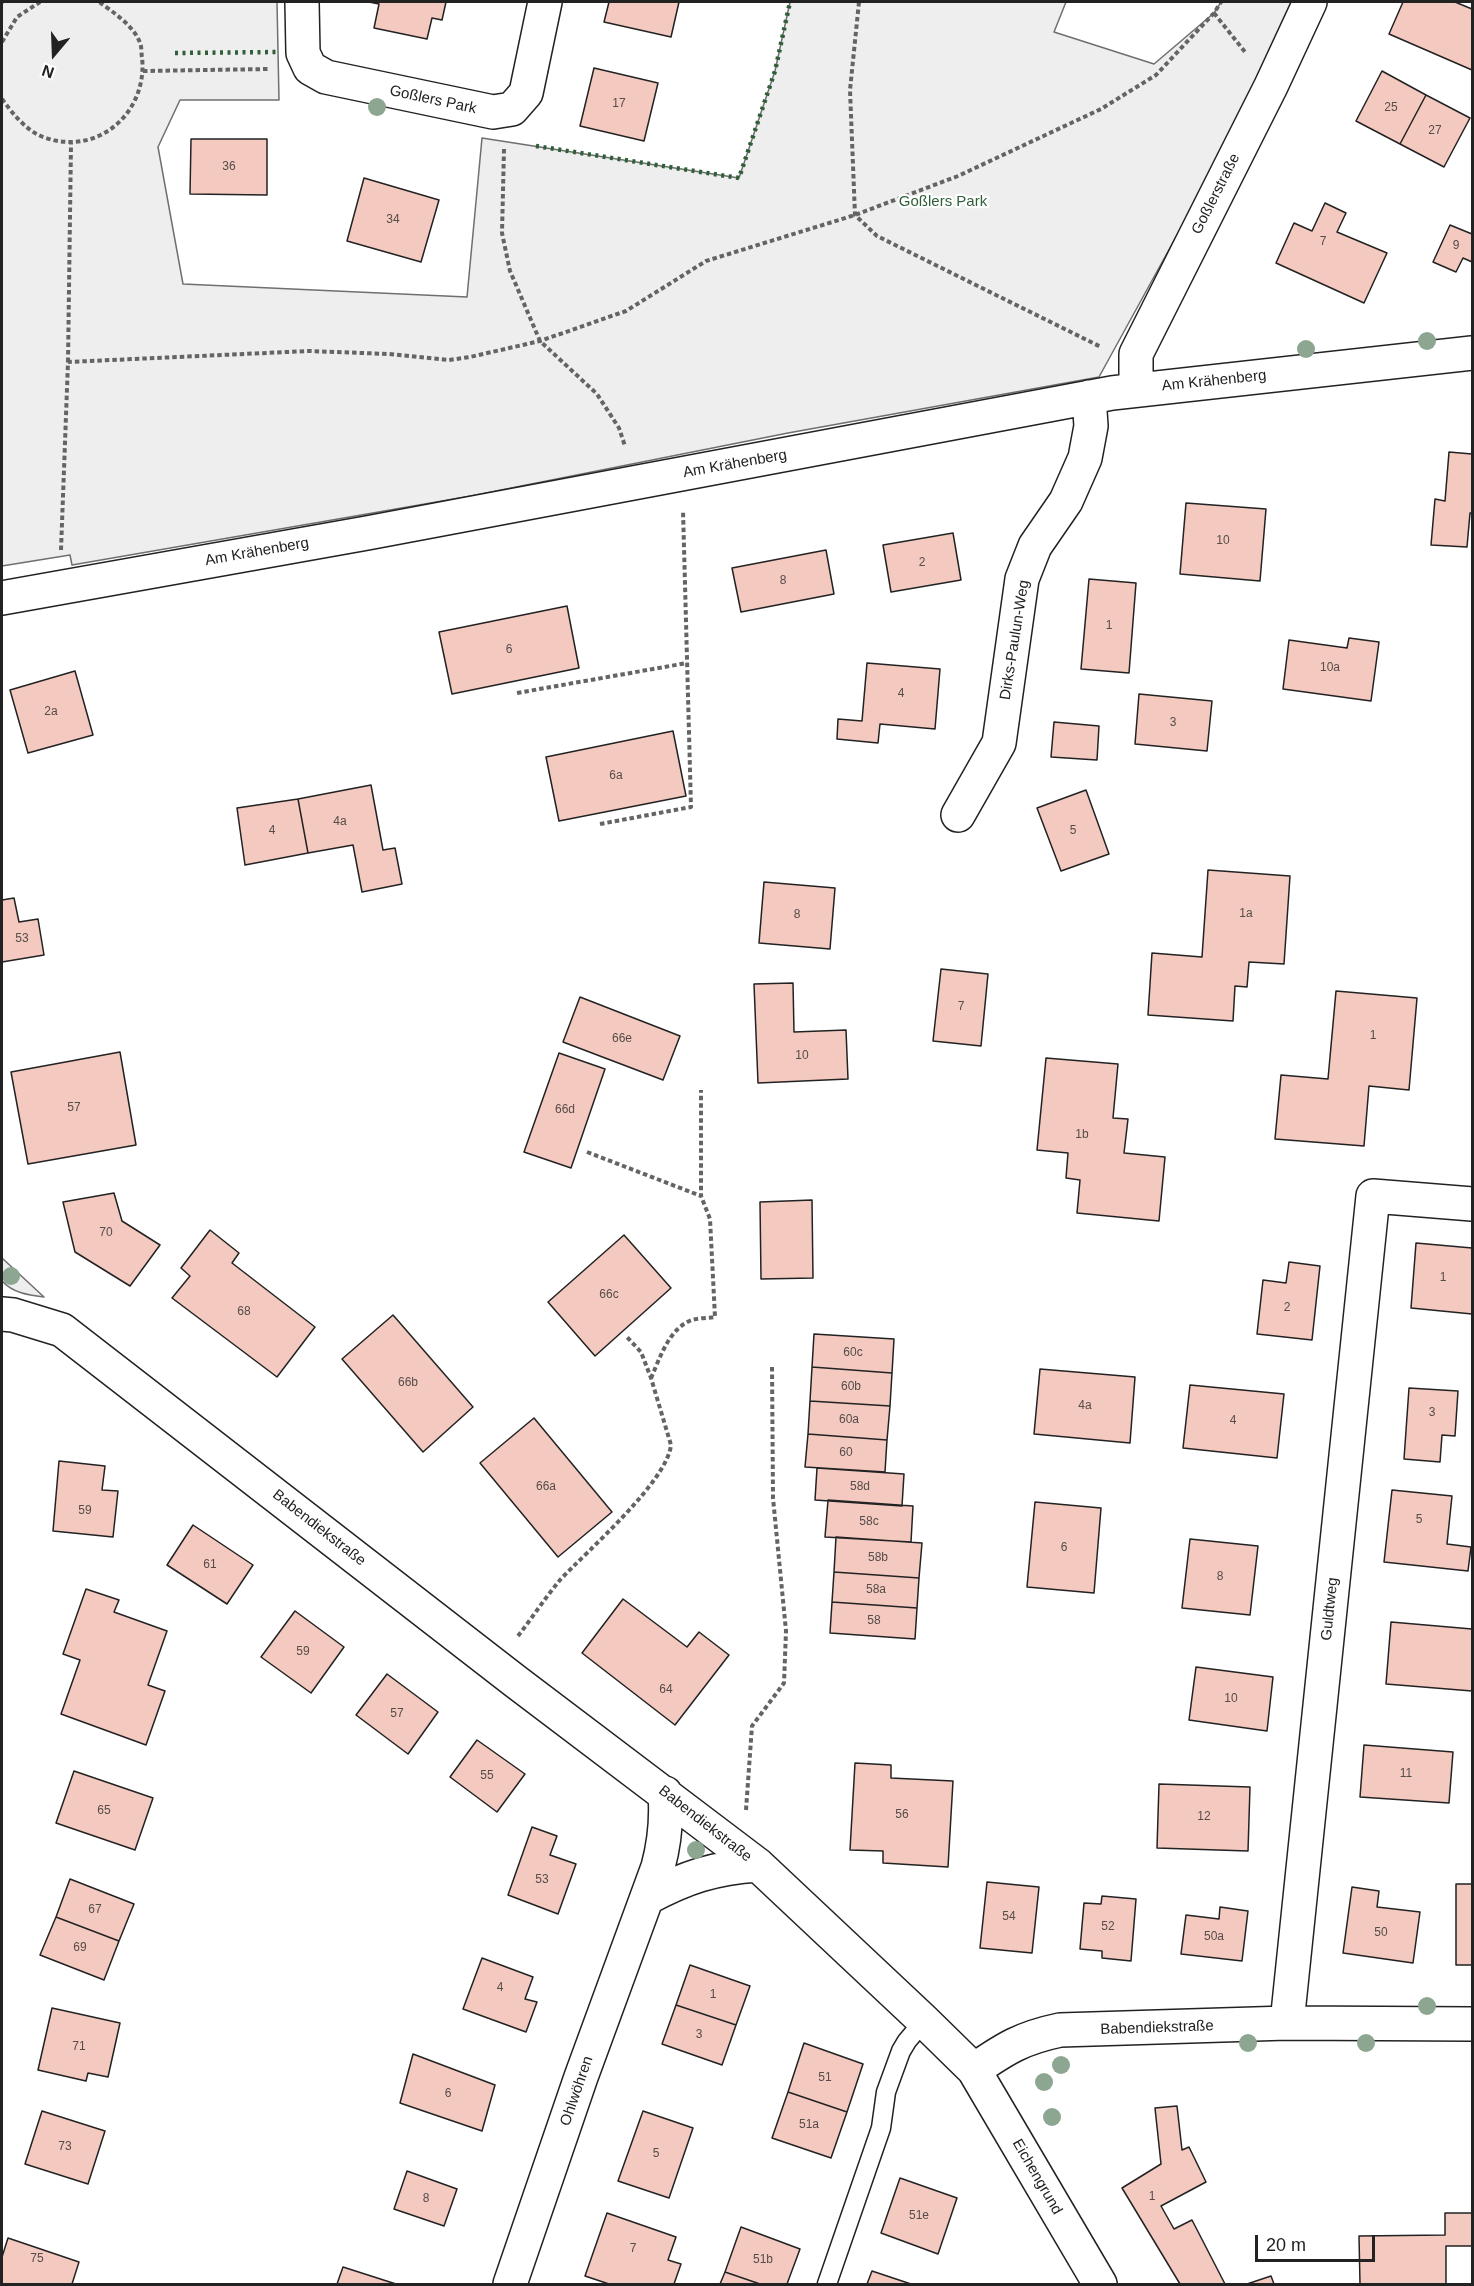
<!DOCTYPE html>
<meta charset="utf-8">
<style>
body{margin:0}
#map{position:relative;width:1474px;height:2286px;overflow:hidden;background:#fff;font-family:Helvetica,sans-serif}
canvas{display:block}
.frame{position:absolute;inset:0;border:3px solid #222;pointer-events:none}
.north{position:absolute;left:24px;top:24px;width:60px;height:60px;-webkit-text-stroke:4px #fff;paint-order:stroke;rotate:199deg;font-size:16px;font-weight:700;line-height:24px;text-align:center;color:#222}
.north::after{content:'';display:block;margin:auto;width:21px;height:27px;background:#222;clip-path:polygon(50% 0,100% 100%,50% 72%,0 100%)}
.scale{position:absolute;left:1255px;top:2235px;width:120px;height:27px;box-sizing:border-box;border:3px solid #222;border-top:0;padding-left:8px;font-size:18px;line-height:21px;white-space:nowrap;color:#222;-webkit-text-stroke:4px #fff;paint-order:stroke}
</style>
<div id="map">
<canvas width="1474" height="2286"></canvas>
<div class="frame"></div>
<div class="north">N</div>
<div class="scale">20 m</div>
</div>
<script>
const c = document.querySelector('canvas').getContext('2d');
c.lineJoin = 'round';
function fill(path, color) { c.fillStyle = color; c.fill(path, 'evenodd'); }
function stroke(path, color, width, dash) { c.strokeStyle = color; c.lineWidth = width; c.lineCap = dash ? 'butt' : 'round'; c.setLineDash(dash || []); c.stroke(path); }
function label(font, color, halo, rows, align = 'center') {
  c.font = font + ' Helvetica,sans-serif'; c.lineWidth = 4.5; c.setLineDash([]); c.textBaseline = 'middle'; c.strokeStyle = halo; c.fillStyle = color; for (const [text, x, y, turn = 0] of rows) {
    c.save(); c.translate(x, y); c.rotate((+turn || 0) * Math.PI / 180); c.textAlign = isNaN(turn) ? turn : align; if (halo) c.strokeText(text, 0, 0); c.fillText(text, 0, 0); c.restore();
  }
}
const green = new Path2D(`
 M4 2H277L279 100H180L158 147 183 284 467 297 482 138 739 178 775 71 790 2H1066L1054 32 1154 64 1214 13 1221 2H1305L1099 377 788 433 471 496 72 565 70 555 2 566V4Z
 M2 1258 44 1297C28 1295 13 1293 2 1281Z`);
const building = new Path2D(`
 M369 2H446L442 20 432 18 427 39 374 28 379 4Z
 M609 2H679L671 37 604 22Z
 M1403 2H1455L1472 9V70L1389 34Z
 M594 68 658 83 644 141 580 126Z
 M1382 71 1426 95 1400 144 1356 121Z
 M1426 95 1470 118 1444 167 1400 144Z
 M191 139H267V195L190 194Z
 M364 178 439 200 421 262 347 241Z
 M1325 203 1346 213 1337 232 1387 253 1364 303 1276 263 1294 223 1312 231Z
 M1450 225 1472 234V262L1463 258 1456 272 1433 262Z
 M1449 452 1472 454V513H1470L1467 547 1431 545 1435 499 1445 501Z
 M1186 503 1266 509 1260 581 1180 574Z
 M953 533 961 580 891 592 883 545Z
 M826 550 834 594 741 612 732 568Z
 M1089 579 1136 583 1129 673 1081 669Z
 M567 606 579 668 452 694 439 632Z
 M1349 638 1379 642 1371 701 1283 689 1289 640 1347 648Z
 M867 663 940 669 935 729 880 724 878 743 837 739 838 719 862 721Z
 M75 671 93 735 28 753 10 690Z
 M1139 694 1212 701 1207 751 1135 744Z
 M1054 722 1099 726 1097 760 1051 757Z
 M673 731 686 796 559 821 546 757Z
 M371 785 383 850 395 848 402 884 362 892 353 845 308 853 298 799Z
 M1086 790 1109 854 1061 871 1037 808Z
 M298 799 308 853 245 865 237 808Z
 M1208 870 1290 876 1284 964 1249 962 1247 987 1235 986 1233 1021 1148 1015 1152 953 1202 957Z
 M764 882 835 888 830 949 759 943Z
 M14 898 19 922 38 919 44 955 2 962V900Z
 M941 969 988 974 981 1046 933 1041Z
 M793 983 794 1032 846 1030 848 1079 758 1083 754 984Z
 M1336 991 1417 998 1409 1090 1369 1086 1364 1146 1275 1139 1281 1075 1328 1079Z
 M580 997 680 1036 663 1080 563 1042Z
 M120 1052 136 1145 28 1164 11 1072Z
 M559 1053 605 1069 571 1168 524 1152Z
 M1046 1058 1118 1064 1113 1118 1128 1119 1124 1153 1165 1157 1159 1221 1077 1213 1080 1180 1066 1178 1068 1153 1037 1150Z
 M114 1193 122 1221 160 1245 130 1286 75 1252 63 1202Z
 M812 1200 813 1278 761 1279 760 1202Z
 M210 1230 239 1253 232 1263 315 1327 277 1377 172 1298 190 1276 181 1268Z
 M624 1235 671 1288 595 1356 548 1302Z
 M1416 1243 1472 1248V1314L1411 1308Z
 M1289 1262 1320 1266 1312 1340 1257 1334 1263 1280 1286 1283Z
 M393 1315 473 1407 423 1452 342 1359Z
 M814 1334 894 1339 892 1373 812 1367Z
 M812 1367 892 1373 890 1406 810 1401Z
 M1040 1369 1135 1377 1130 1443 1034 1434Z
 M1190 1385 1284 1394 1277 1458 1183 1448Z
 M1409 1388 1458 1391 1455 1436 1442 1435 1440 1462 1404 1459Z
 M810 1401 890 1406 887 1440 808 1434Z
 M534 1418 612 1512 558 1557 480 1463Z
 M808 1434 887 1440 885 1472 805 1467Z
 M59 1461 105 1466 102 1490 118 1491 113 1537 53 1531Z
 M817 1468 904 1474 902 1506 815 1500Z
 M1392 1490 1452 1496 1447 1544 1471 1547 1468 1571 1384 1562Z
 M828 1500 913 1506 911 1542 825 1537Z
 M1035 1502 1101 1508 1094 1593 1027 1587Z
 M193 1525 253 1565 227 1604 167 1565Z
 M836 1537 922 1543 919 1578 834 1572Z
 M1190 1539 1258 1546 1250 1615 1182 1608Z
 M834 1572 919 1578 917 1608 832 1602Z
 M86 1589 119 1600 114 1612 167 1631 148 1685 165 1691 146 1745 61 1714 80 1660 63 1654Z
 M623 1599 687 1647 699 1632 729 1655 675 1725 582 1653Z
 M832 1602 917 1608 915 1639 830 1633Z
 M295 1611 344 1647 311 1693 261 1657Z
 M1391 1622 1472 1629V1691L1386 1684Z
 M1196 1667 1273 1677 1267 1731 1189 1720Z
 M387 1674 438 1712 408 1754 356 1715Z
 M477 1740 525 1774 497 1812 450 1777Z
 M1364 1745 1453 1752 1449 1803 1360 1797Z
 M855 1763 891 1765V1778L953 1781 948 1867 883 1863V1851L850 1850Z
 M74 1771 153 1798 135 1850 56 1823Z
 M1159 1784 1250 1787 1248 1851 1157 1848Z
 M532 1827 557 1836 550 1855 576 1864 558 1914 508 1895Z
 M70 1879 134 1904 119 1941 56 1917Z
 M987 1882 1039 1887 1032 1953 980 1948Z
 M1456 1884H1472V1965H1456Z
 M1352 1887 1379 1891 1377 1907 1420 1912 1413 1963 1343 1953Z
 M1102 1896 1136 1899 1131 1961 1102 1958V1951L1080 1949 1084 1903 1101 1904Z
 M1220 1907 1248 1911 1242 1961 1181 1954 1186 1915 1219 1919Z
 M56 1917 119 1941 104 1980 40 1955Z
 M482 1958 533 1977 525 1999 537 2002 526 2032 463 2009Z
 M690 1965 750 1986 736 2025 676 2005Z
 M676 2005 736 2025 722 2065 662 2044Z
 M52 2008 120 2023 108 2077 88 2073 86 2081 38 2070Z
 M804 2043 863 2064 847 2112 788 2092Z
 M413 2054 495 2085 482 2131 400 2103Z
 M788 2092 847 2112 831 2158 772 2138Z
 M1177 2106 1182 2150 1189 2147 1206 2182 1161 2206 1174 2229 1192 2220 1225 2284H1180L1122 2188 1161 2164 1155 2108Z
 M42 2111 105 2131 88 2184 25 2164Z
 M643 2111 693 2128 669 2198 618 2181Z
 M407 2171 457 2189 444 2226 394 2209Z
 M900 2178 957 2198 938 2254 881 2233Z
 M607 2213 676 2237 668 2260 681 2264 674 2284H609L585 2276Z
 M1445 2213H1472V2246H1446V2284H1360L1359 2236 1445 2235Z
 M741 2227 800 2249 787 2284H760L725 2272Z
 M8 2238 79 2262 72 2284H2V2257Z
 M343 2267 396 2284H337Z
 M872 2271 911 2284H867Z
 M725 2272 760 2284H720Z
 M1271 2276 1274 2284H1247Z`);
const path = new Path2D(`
 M859 2 850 90 855 215 877 236 1101 347
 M1214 13 1245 52
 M2 42 17 17 40 2
 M143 71 269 69
 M2 99C13 114 27 132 46 138 100 156 148 111 142 57 141 53 142 47 140 43 135 27 112 11 99 2
 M504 149 502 233 510 271 540 341 597 394 619 428 625 446
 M68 362 71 143
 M61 550 68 362 309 351 389 354 449 360 470 357 540 341 626 311 706 261 855 215 958 176 1101 109 1156 75 1214 13 1221 2
 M517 693 687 663
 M600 824 691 807 683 510
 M587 1152 701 1196
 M651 1378C660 1358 669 1328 692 1320 699 1318 708 1318 715 1317L710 1219 701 1196V1090
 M518 1636C532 1618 545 1598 560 1580 587 1551 667 1482 671 1445L651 1378 641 1352 627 1337
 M746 1810 752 1726 784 1683 786 1631 773 1498 772 1364`);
const service = new Path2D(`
 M827 2284 881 2128 886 2092 901 2051 907 2041 924 2021`);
const minor = new Path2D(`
 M302 2 303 53 310 68 326 77 493 112 512 109 526 93 545 2
 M1136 389V354L1271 86 1310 2
 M2 598 367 533 1112 393 1472 353
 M958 815 999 743 1022 579 1035 546 1066 501 1085 458 1091 426 1089 397
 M2 1314 13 1315 62 1330 515 1681 758 1865 924 2021 974 2070 1100 2284
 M647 1898C686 1877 714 1868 758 1865
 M1287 2023 1373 1196 1472 1204
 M974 2070C1006 2048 1022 2038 1060 2030L1287 2023 1472 2024
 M510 2284 581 2077 658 1867C665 1841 667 1819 665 1793`);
const hedge = new Path2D(`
 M175 53 278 52
 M536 146 739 178 775 71 790 2`);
const trees = [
 [377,107],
 [1427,341],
 [1306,349],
 [11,1276],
 [696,1850],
 [1427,2006],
 [1248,2043],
 [1366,2043],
 [1061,2065],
 [1044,2082],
 [1052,2117]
];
const numberNames = [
 ["17",619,104],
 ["25",1391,108],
 ["27",1435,131],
 ["36",229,167],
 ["34",393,220],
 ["7",1323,242],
 ["9",1456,246],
 ["10",1223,541],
 ["2",922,563],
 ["8",783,581],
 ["1",1109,626],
 ["6",509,650],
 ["10a",1330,668],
 ["4",901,694],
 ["2a",51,712],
 ["3",1173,723],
 ["6a",616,776],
 ["4a",340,822],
 ["4",272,831],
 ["5",1073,831],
 ["1a",1246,914],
 ["8",797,915],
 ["53",22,939],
 ["7",961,1007],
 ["1",1373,1036],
 ["66e",622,1039],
 ["10",802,1056],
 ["57",74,1108],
 ["66d",565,1110],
 ["1b",1082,1135],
 ["70",106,1233],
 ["1",1443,1278],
 ["66c",609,1295],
 ["2",1287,1308],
 ["68",244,1312],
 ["60c",853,1353],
 ["66b",408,1383],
 ["60b",851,1387],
 ["4a",1085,1406],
 ["3",1432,1413],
 ["60a",849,1420],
 ["4",1233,1421],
 ["60",846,1453],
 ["66a",546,1487],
 ["58d",860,1487],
 ["59",85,1511],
 ["5",1419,1520],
 ["58c",869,1522],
 ["6",1064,1548],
 ["58b",878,1558],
 ["61",210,1565],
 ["8",1220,1577],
 ["58a",876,1590],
 ["58",874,1621],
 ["59",303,1652],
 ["64",666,1690],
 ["10",1231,1699],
 ["57",397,1714],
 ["11",1406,1774],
 ["55",487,1776],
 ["65",104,1811],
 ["56",902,1815],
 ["12",1204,1817],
 ["53",542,1880],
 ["67",95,1910],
 ["54",1009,1917],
 ["52",1108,1927],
 ["50",1381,1933],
 ["50a",1214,1937],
 ["69",80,1948],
 ["4",500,1988],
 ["1",713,1995],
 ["3",699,2035],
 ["71",79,2047],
 ["51",825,2078],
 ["6",448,2094],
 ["51a",809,2125],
 ["73",65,2147],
 ["5",656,2154],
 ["1",1152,2197],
 ["8",426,2199],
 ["51e",919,2216],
 ["7",633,2249],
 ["75",37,2259],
 ["51b",763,2260]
];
const streetNames = [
 ["Goßlers Park",433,100,12],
 ["Goßlerstraße",1216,194,-63],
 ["Am Krähenberg",1214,381,-6],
 ["Am Krähenberg",735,464,-10],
 ["Am Krähenberg",257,552,-10],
 ["Dirks-Paulun-Weg",1015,640,-81],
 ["Babendiekstraße",319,1528,38],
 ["Guldtweg",1330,1609,-84],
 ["Babendiekstraße",705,1824,38],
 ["Babendiekstraße",1157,2028,-2],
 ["Ohlwöhren",577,2091,-71],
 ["Eichengrund",1037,2177,60]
];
const parkNames = [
 ["Goßlers Park",943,202]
];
fill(green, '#eee');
stroke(green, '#6f6f6f', 1.5);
fill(building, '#f3c9c0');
stroke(building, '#222', 1.5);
stroke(service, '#222', 21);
stroke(minor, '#222', 36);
stroke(path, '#646464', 4, [4.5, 3]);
stroke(service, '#fff', 18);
stroke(minor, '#fff', 33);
stroke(hedge, '#2f5e38', 4.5, [3, 4.5]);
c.fillStyle = '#8da692';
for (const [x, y] of trees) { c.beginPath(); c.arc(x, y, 9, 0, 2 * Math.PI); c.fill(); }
label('12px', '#564c4a', null, numberNames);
label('15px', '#222', '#fff', streetNames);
label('15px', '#2f5e38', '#fff', parkNames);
</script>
